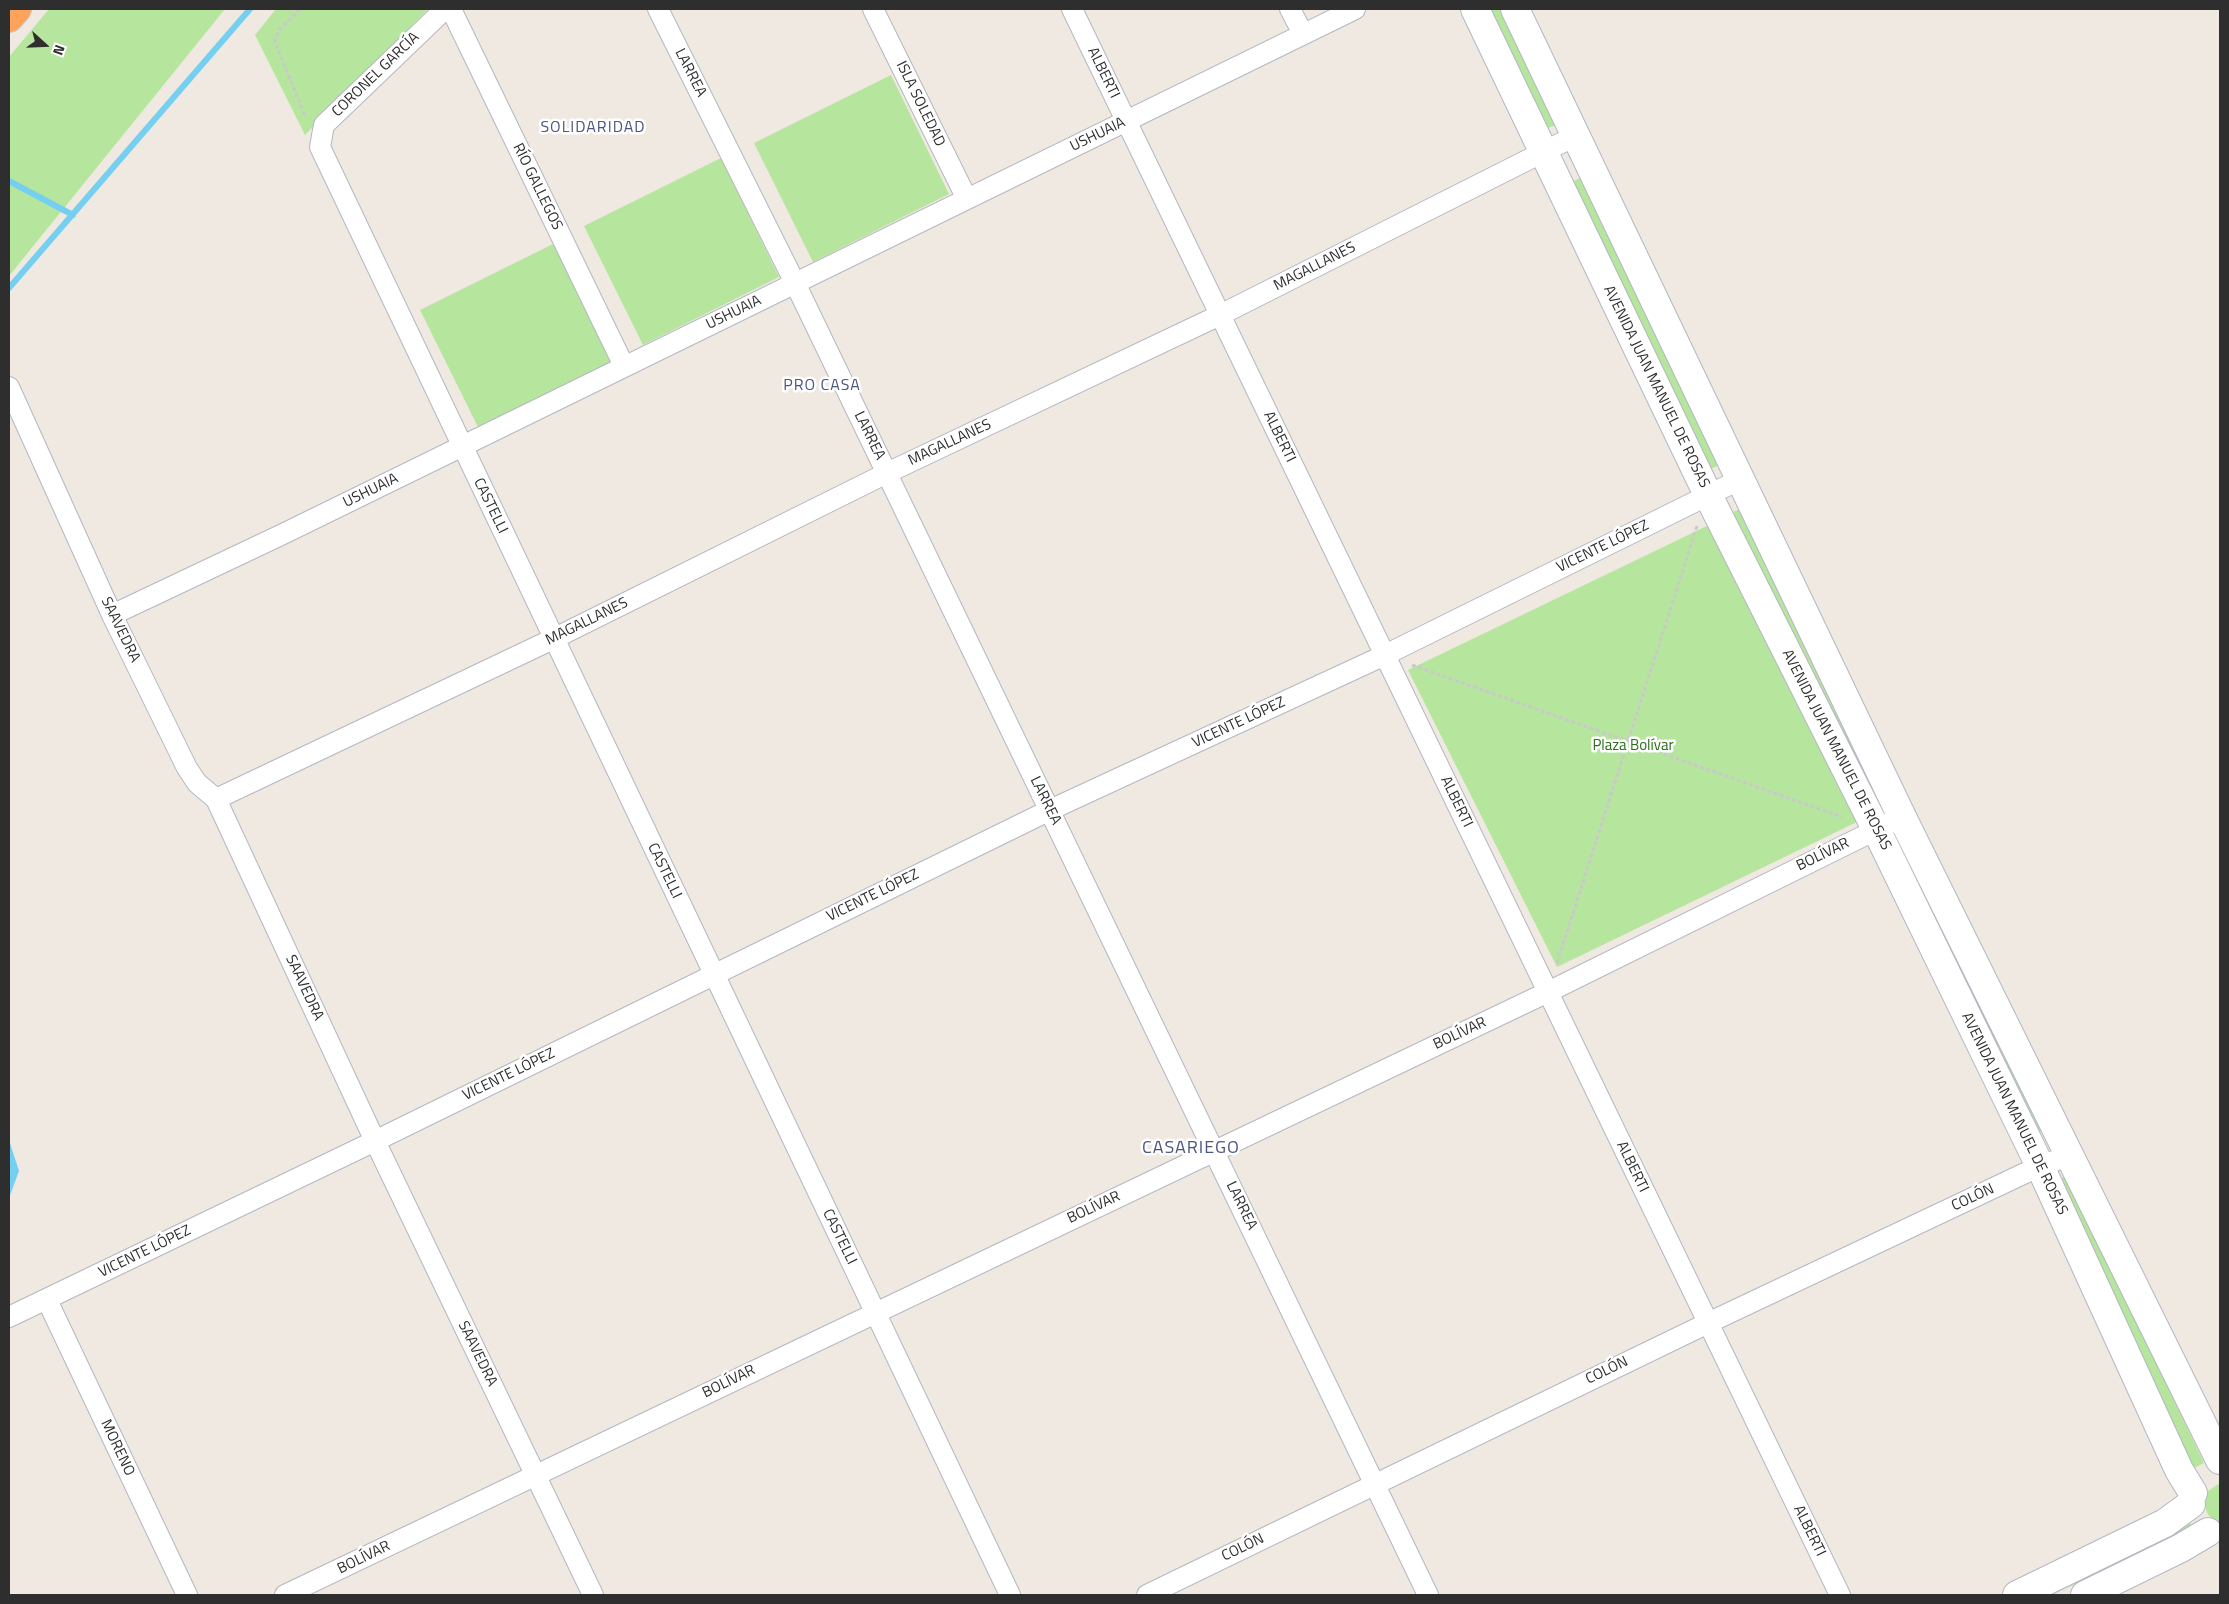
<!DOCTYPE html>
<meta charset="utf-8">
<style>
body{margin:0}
#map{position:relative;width:2229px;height:1604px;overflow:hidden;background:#efe9e1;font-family:"Titillium Web",sans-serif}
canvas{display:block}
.frame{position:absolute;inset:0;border:10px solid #2e2e2e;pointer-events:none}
.north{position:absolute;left:20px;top:20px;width:50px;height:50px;-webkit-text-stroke:4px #fff;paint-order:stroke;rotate:110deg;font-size:14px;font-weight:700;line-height:20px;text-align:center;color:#2e2e2e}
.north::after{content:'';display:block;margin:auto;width:18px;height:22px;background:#2e2e2e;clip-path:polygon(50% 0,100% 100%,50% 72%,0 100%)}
</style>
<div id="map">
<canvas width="2229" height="1604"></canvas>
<div class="frame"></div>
<div class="north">N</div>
</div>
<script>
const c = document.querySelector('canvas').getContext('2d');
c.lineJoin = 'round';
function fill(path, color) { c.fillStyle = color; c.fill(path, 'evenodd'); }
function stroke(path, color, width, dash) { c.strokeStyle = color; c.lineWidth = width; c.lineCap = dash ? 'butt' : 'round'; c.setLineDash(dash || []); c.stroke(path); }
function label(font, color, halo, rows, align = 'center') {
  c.font = font + ' "Titillium Web",sans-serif'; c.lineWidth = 5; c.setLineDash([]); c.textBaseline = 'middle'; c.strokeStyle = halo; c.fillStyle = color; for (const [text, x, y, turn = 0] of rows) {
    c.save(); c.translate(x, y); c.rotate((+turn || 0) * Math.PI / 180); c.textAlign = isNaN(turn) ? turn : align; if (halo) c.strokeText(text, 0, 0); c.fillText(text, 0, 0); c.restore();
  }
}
const green = new Path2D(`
 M49 9H225L9 276V57Z
 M276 9H428L305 135 255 35Z
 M1488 9H1503L1558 124 1546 129Z
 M891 75 949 194 813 262 754 143Z
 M721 158 779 277 643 345 584 226Z
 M1583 177 1721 464 1709 470 1571 182Z
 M557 242 615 361 479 429 420 310Z
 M1745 507 1883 794 1871 800 1733 512Z
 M1711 524 1857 822 1557 967 1408 670Z
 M1906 843 2044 1130 2032 1136 1894 848Z
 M2066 1176 2204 1463 2192 1469 2054 1181Z
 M2220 1483V1523C2205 1517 2202 1505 2208 1491Z
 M2187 1515 2193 1530 2154 1545 2052 1595H2040Z`);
const water = new Path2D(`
 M9 1140 19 1171 9 1198Z`);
const stream = new Path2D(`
 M9 181 73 215
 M9 288 250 9`);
const path = new Path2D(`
 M300 9 279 30 275 42 306 118
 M1412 665 1842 817
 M1557 963 1697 526`);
const street = new Path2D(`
 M445 9 324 125 320 147 1010 1595
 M451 9 624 366
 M658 9 795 283 1428 1595
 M873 9 967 199
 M1072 9 1840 1595
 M1290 9 1303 34
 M9 387 112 615 187 768 197 783 216 799 375 1141 593 1595
 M112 615 283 534 1355 9
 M216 799 553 639 887 473 1220 315 1575 136
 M47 1300 187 1595
 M9 1317 375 1141 1050 810 1385 655 1739 480
 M285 1595 1548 992 1902 817
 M1147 1595 1708 1323 2040 1166 2071 1155`);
const secondary = new Path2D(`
 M1475 9 1708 495 1876 829 2040 1166 2179 1470 2193 1493
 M1515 9 1902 817 2220 1460
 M2017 1595 2165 1523 2191 1504
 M2085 1595 2181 1548 2208 1532`);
const highway = new Path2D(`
 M9 18 17 9`);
const streetNames = [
 ["LARREA",690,73,63],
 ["ALBERTI",1103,73,64],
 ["CORONEL GARCÍA",376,75,-44],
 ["ISLA SOLEDAD",920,104,64],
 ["USHUAIA",1098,135,-26],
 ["RÍO GALLEGOS",537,187,64],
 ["MAGALLANES",1315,267,-27],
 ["USHUAIA",734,313,-26],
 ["AVENIDA JUAN MANUEL DE ROSAS",1656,387,64],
 ["LARREA",869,436,64],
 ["ALBERTI",1279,437,64],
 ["MAGALLANES",950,443,-25],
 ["USHUAIA",371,491,-26],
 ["CASTELLI",490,506,64],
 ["VICENTE LÓPEZ",1603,547,-26],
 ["MAGALLANES",587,622,-26],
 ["SAAVEDRA",120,630,64],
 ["VICENTE LÓPEZ",1239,723,-25],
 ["AVENIDA JUAN MANUEL DE ROSAS",1836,750,63],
 ["LARREA",1045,801,64],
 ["ALBERTI",1456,802,64],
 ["BOLÍVAR",1823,855,-26],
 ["CASTELLI",664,871,64],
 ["VICENTE LÓPEZ",873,896,-26],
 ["SAAVEDRA",304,988,65],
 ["BOLÍVAR",1460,1034,-25],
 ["VICENTE LÓPEZ",509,1075,-26],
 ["AVENIDA JUAN MANUEL DE ROSAS",2014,1114,64],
 ["ALBERTI",1632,1167,64],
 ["COLÓN",1973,1198,-25],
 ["LARREA",1241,1206,64],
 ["BOLÍVAR",1094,1208,-25],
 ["CASTELLI",839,1237,64],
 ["VICENTE LÓPEZ",145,1252,-26],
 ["SAAVEDRA",477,1354,64],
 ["COLÓN",1607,1371,-26],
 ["BOLÍVAR",729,1382,-26],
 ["MORENO",117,1448,65],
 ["ALBERTI",1809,1531,64],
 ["COLÓN",1243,1548,-26],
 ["BOLÍVAR",364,1558,-26]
];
const parkNames = [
 ["Plaza Bolívar",1633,746]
];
const neighbourhoodNames = [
 ["SOLIDARIDAD",593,128],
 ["PRO CASA",822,386]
];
const quarterNames = [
 ["CASARIEGO",1191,1149]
];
fill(green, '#b6e59e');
fill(water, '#75cff0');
stroke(stream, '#75cff0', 6);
stroke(street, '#b4b7c1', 22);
stroke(secondary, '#b4b7c1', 30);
stroke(highway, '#c9c9c9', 30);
stroke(path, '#c9c9c9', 3, [4, 2.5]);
stroke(street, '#fff', 20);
stroke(secondary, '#fff', 28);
stroke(highway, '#ffa35c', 28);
label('15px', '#2e2e2e', '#fff', streetNames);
label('15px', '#2c6e1b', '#fff', parkNames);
c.letterSpacing = '1px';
label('16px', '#4d5680', '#fff', neighbourhoodNames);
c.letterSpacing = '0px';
c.letterSpacing = '1px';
label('18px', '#4d5680', '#fff', quarterNames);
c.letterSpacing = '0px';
</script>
